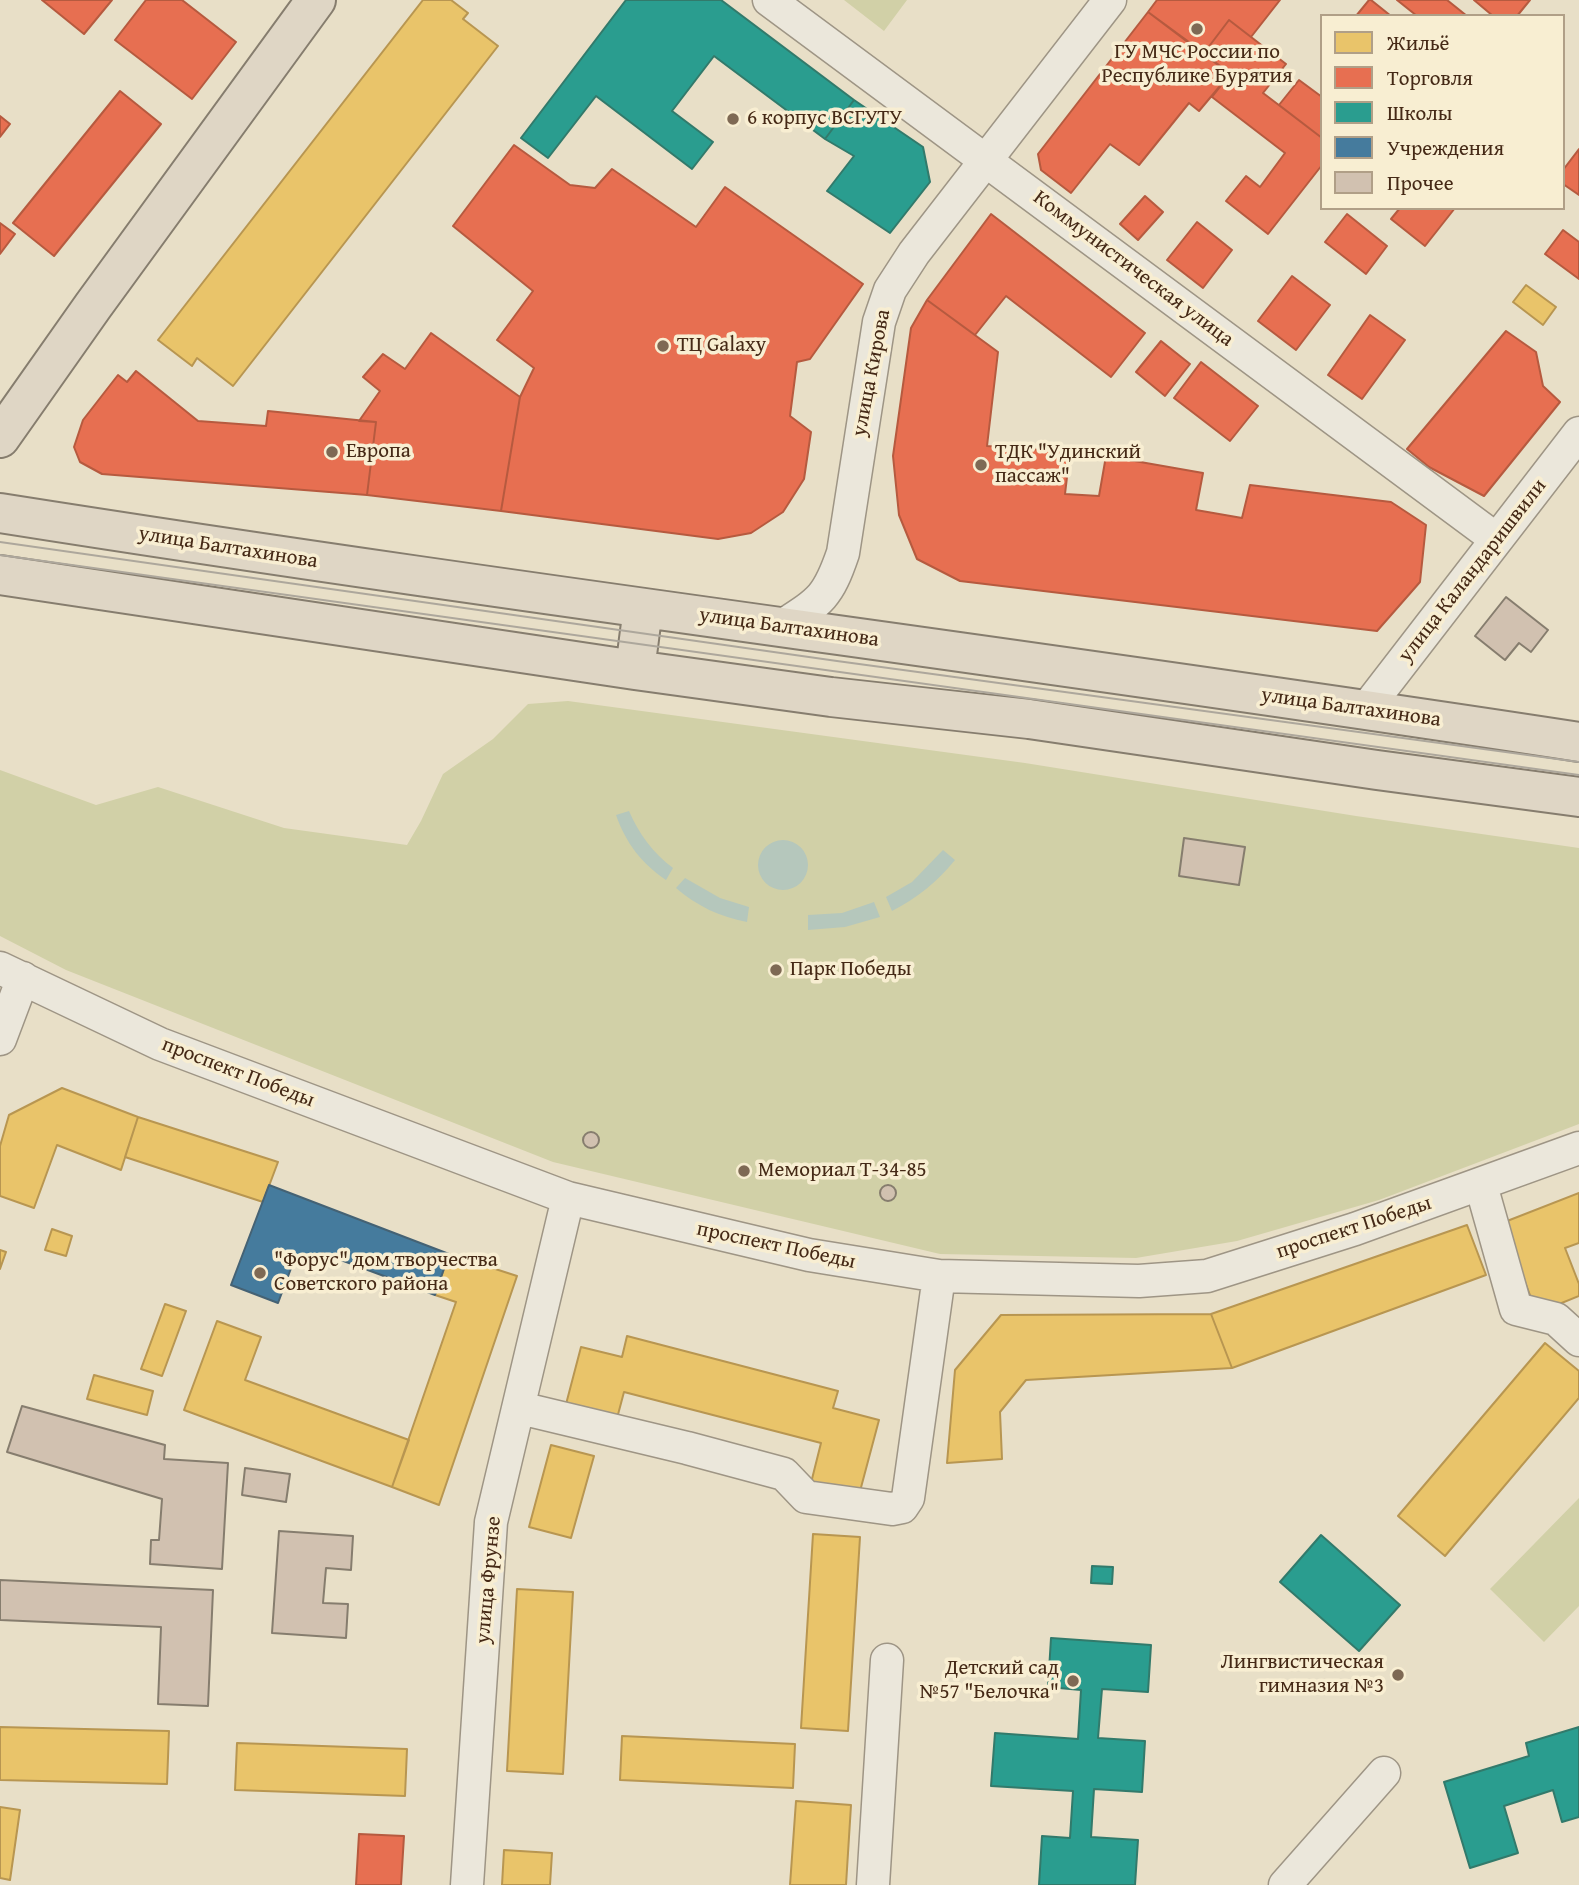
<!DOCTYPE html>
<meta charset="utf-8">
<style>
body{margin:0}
#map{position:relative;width:1579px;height:1885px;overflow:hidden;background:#e8dfc7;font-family:"Gentium Book Plus",serif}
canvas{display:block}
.legend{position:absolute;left:1320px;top:14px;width:245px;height:196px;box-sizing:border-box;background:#f8eed2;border:2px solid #b09f87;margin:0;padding:9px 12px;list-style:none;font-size:21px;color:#452916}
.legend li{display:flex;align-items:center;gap:14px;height:35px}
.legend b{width:35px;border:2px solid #b09f87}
</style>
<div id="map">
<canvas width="1579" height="1885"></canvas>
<ul class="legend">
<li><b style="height:19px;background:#e9c46a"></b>Жильё</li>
<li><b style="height:19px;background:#e76f51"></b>Торговля</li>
<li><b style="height:19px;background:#2a9d8f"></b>Школы</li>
<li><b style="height:19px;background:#457b9d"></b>Учреждения</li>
<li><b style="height:19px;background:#d1c1b0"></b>Прочее</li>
</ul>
</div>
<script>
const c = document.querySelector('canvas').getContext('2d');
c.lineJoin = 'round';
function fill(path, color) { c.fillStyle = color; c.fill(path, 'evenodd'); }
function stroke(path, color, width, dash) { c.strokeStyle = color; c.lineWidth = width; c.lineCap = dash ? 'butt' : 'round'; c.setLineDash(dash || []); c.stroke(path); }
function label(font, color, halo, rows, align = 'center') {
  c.font = font + ' "Gentium Book Plus",serif'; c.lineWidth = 7; c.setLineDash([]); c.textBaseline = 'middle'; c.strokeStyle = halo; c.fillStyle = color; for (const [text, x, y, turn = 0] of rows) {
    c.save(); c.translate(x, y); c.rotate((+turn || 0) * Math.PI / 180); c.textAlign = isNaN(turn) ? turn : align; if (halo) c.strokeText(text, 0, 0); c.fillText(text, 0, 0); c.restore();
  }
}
const green = new Path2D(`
 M844 0H907L884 31Z
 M568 701 1025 763 1356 816 1579 848V1124L1379 1200 1237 1241 1136 1258 940 1254 553 1162 66 970 0 936V770L96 805 158 787 284 828 407 845 421 821 443 774 493 739 528 704Z
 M1579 1498V1606L1544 1642 1490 1589Z`);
const water = new Path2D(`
 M629 811C639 834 653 853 673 868L666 880C641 863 626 843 616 815Z
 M758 865a25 25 0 1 1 50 0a25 25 0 1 1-50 0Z
 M943 850 955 860C937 882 917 898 892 911L886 897 912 882Z
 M685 878 720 898 749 907 747 922C720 917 697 906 676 888Z
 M874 902 880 917 845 927 808 930V915L842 913Z`);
const homes = new Path2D(`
 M423 0H451L468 13 463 19 498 46 233 386 197 358 192 366 158 340Z
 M1526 285 1556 307 1543 325 1513 302Z
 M62 1088 138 1117 121 1170 57 1145 34 1208 0 1196V1146L9 1115Z
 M138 1117 278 1162 263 1202 125 1157Z
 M1579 1193V1243L1565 1248 1579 1284V1296L1537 1313 1502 1223Z
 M1467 1225 1486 1275 1232 1368 1211 1314Z
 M52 1229 72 1236 66 1256 45 1250Z
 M0 1250 6 1252 0 1269Z
 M449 1254 517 1276 439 1505 392 1487 456 1302 435 1295Z
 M165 1304 186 1311 162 1376 141 1369Z
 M1211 1314 1232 1368 1026 1380 1000 1412 1002 1459 947 1463 955 1370 1001 1315Z
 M217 1321 261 1337 245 1380 409 1440 392 1487 184 1410Z
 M627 1336 838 1391 833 1408 879 1420 859 1495 811 1483 821 1443 624 1392 616 1422 565 1408 581 1347 622 1357Z
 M1545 1343 1579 1371V1398L1445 1556 1398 1516Z
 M94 1375 153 1391 147 1415 87 1399Z
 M551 1445 594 1456 571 1538 529 1527Z
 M813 1534 860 1537 848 1731 801 1728Z
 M517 1589 573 1592 563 1774 507 1771Z
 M0 1727 169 1731 167 1784 0 1780Z
 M622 1736 795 1744 793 1788 620 1780Z
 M237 1743 407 1749 405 1796 235 1790Z
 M796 1801 851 1805 846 1885H790Z
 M0 1807 20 1810 10 1880 0 1878Z
 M504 1850 552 1853 550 1885H502Z`);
const shops = new Path2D(`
 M42 0H112L84 34Z
 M146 0H182L236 42 192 99 115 40Z
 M1157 0H1280L1251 37 1229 20 1204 53 1148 12Z
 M1369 0H1371L1391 16H1356Z
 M1397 0H1447L1467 16H1417Z
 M1474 0H1530L1517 16H1493Z
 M1148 12 1230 74 1199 111 1189 103 1139 165 1110 144 1071 193 1041 170 1038 154Z
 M1229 20 1286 64 1263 93 1322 138V165L1268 234 1226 201 1246 176 1260 187 1285 153 1212 97 1230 74 1204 53Z
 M1299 80 1322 97V138L1279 105Z
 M120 91 161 124 54 256 13 223Z
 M0 116 10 124 0 137Z
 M514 145 570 185 595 188 612 169 696 227 725 187 863 284 810 359 797 362 790 416 811 432 804 479 783 512 751 533 718 539 501 511 520 397 534 368 497 340 533 291 453 226Z
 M1579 149V195L1563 184V170Z
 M1145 196 1163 212 1138 240 1120 224Z
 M1400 208H1455L1425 246 1391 219Z
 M991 214 1145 333 1111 377 1006 296 975 335 927 300Z
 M1347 214 1387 246 1366 274 1325 242Z
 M1197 222 1232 250 1203 288 1167 260Z
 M0 223 15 234 0 254Z
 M1563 230 1579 242V279L1545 254Z
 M1292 276 1330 305 1296 350 1258 321Z
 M927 300 998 352 987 446 1070 452 1065 494 1099 496 1106 456 1203 473 1196 510 1242 518 1250 485 1391 502 1426 525 1420 582 1377 631 960 581 917 559 899 515 893 456 911 328Z
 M1370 315 1405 340 1362 399 1328 375Z
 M1506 331 1536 352 1543 386 1560 402 1484 496 1429 467 1407 449Z
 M431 333 520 397 501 511 367 495 376 422 359 421 380 391 363 377 383 354 405 369Z
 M1161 341 1190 364 1165 396 1136 372Z
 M1201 362 1258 406 1230 441 1174 398Z
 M136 371 198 421 266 426 268 411 376 422 367 495 102 474 80 462 74 447 83 420 118 375 127 382Z
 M359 1834 404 1836 401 1885H356Z`);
const schools = new Path2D(`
 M626 0H721L854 100 825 139 714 56 672 111 713 142 692 169 596 96 548 158 521 138Z
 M854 100 923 147 930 182 890 233 827 191 854 156 825 139Z
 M1321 1535 1400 1605 1359 1651 1280 1582Z
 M1092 1566 1113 1567 1112 1584 1091 1583Z
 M1051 1638 1151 1645 1148 1692 1102 1689 1098 1738 1145 1741 1142 1792 1094 1789 1091 1837 1138 1840 1135 1885H1039L1042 1836 1070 1838 1073 1791 991 1786 995 1733 1078 1739 1081 1690 1048 1687Z
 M1579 1727V1817L1562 1822 1553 1790 1504 1806 1518 1853 1470 1868 1444 1782 1529 1756 1526 1743Z`);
const public = new Path2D(`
 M269 1185 449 1254 435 1295 322 1253 319 1264 296 1255 278 1303 231 1285Z`);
const building = new Path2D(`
 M1506 597 1548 630 1531 652 1519 643 1505 660 1475 636Z
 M1184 838 1245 847 1239 885 1179 876Z
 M583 1140a8 8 0 1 1 16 0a8 8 0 1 1-16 0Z
 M880 1193a8 8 0 1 1 16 0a8 8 0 1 1-16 0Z
 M22 1406 165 1445 164 1459 228 1463 222 1569 150 1564 151 1540H159L162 1499 7 1452Z
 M245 1468 290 1474 286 1502 242 1495Z
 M279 1531 353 1536 351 1570 326 1568 323 1603 348 1604 346 1638 272 1633Z
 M0 1580 213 1590 208 1706 158 1704 161 1627 0 1620Z`);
const minor = new Path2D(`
 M769 0 1496 539
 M782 626C821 601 828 597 843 553L879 322 890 290 914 253 1110 0
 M1366 709 1579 433
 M0 968 160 1044 568 1198 809 1255 939 1276 1139 1281 1207 1276 1355 1229 1579 1148
 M0 1039 23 978
 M1481 1185 1516 1309 1556 1319 1579 1340
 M520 1408 687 1448 784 1474 806 1497 892 1509 902 1507 908 1498 939 1276
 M467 1885 491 1522 568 1198
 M873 1885 887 1660
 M1285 1885 1384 1773`);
const major = new Path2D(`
 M0 438 93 306 316 0
 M0 513C525 596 1053 661 1579 742
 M0 575 635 670 831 697 1029 719 1377 770 1579 797
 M635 670 643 608`);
const tram = new Path2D(`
 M0 542 837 661 1579 762
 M0 555 1579 775`);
const markers = [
 [1197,29,7,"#7e6954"],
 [733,119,7,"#7e6954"],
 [663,346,7,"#7e6954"],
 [332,452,7,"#7e6954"],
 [981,465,7,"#7e6954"],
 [776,970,7,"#7e6954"],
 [744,1171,7,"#7e6954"],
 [260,1273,7,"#7e6954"],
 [1398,1675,7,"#7e6954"],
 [1073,1681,7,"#7e6954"]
];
const poiNames = [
 ["ГУ МЧС России по",1197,53,"center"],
 ["Республике Бурятия",1197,77,"center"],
 ["6 корпус ВСГУТУ",747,119],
 ["ТЦ Galaxy",677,346],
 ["Европа",346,452],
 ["ТДК \"Удинский",995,453],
 ["пассаж\"",995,477],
 ["Парк Победы",790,970],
 ["Мемориал Т-34-85",758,1171],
 ["\"Форус\" дом творчества",274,1261],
 ["Советского района",274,1285],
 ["Лингвистическая",1384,1663,"right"],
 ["гимназия №3",1384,1687,"right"],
 ["Детский сад",1059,1669,"right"],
 ["№57 \"Белочка\"",1059,1693,"right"]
];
const streetNames = [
 ["Коммунистическая улица",1133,269,37],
 ["улица Кирова",872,373,-79],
 ["улица Балтахинова",228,548,9],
 ["улица Каландаришвили",1473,571,-52],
 ["улица Балтахинова",789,628,8],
 ["улица Балтахинова",1351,708,8],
 ["проспект Победы",238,1073,21],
 ["проспект Победы",1354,1228,-18],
 ["проспект Победы",776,1246,12],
 ["улица Фрунзе",489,1580,-85]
];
fill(green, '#d1d0a7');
fill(water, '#b5c7bc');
fill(homes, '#e9c46a');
stroke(homes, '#b89651', 2);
fill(shops, '#e76f51');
stroke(shops, '#b65a3f', 2);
fill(schools, '#2a9d8f');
stroke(schools, '#327a6b', 2);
fill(public, '#457b9d');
stroke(public, '#456274', 2);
fill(building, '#d1c1b0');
stroke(building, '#867d6e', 2);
stroke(minor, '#9e9585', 35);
stroke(major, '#867d6e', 42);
stroke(minor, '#ebe7db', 32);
stroke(major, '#dfd6c5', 38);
stroke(tram, '#ada79c', 2);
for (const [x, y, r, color] of markers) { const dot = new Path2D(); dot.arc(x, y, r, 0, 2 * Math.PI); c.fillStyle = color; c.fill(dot); stroke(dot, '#f8eed2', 2.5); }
label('21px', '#452916', '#f8eed2', poiNames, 'left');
label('21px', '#452916', '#f8eed2', streetNames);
</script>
